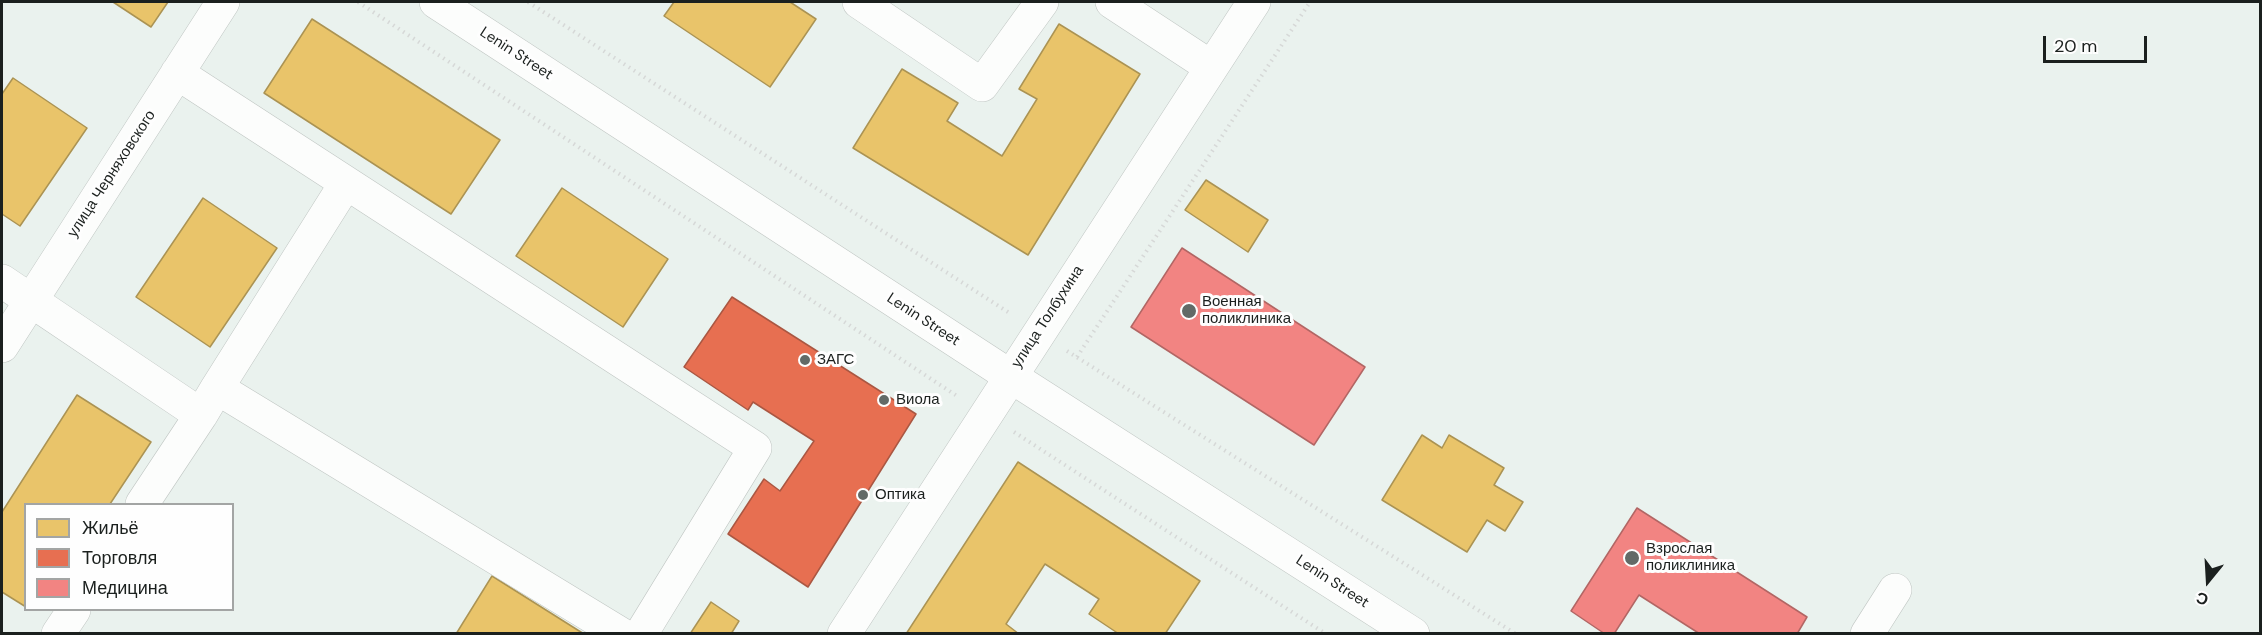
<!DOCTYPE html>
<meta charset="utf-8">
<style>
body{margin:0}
#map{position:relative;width:2262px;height:635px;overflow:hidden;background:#eaf2ee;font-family:"DM Sans",sans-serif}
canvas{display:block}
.frame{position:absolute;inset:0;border:3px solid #1b201e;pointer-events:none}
.legend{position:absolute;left:24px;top:503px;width:210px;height:108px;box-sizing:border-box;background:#fefefe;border:2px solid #a3a5a4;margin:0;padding:8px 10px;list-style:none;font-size:18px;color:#1b201e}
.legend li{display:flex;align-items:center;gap:12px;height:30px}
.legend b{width:30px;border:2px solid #a3a5a4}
.north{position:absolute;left:2178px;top:551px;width:60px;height:60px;-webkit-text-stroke:4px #fefefe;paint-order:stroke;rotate:198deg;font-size:16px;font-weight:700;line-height:24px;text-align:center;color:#1b201e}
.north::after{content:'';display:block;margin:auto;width:21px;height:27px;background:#1b201e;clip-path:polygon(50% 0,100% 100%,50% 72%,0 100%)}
.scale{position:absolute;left:2043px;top:36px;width:104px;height:27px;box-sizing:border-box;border:3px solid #1b201e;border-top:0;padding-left:8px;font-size:18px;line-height:21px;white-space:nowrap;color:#1b201e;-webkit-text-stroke:4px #fefefe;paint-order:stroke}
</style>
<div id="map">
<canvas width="2262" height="635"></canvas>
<div class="frame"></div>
<ul class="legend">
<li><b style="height:16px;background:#e9c46a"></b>Жильё</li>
<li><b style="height:16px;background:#e76f51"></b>Торговля</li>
<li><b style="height:16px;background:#f28482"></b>Медицина</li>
</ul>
<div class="north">С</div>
<div class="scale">20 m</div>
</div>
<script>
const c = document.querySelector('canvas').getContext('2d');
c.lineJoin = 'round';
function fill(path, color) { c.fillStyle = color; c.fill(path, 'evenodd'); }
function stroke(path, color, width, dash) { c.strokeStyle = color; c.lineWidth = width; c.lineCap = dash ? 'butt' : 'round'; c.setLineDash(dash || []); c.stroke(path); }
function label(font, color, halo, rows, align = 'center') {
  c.font = font + ' "DM Sans",sans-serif'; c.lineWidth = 6; c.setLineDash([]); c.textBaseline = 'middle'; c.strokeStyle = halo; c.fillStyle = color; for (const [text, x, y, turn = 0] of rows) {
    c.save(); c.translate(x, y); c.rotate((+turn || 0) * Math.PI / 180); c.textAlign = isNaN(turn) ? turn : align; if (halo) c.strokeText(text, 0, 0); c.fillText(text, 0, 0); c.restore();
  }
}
const homes = new Path2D(`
 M113 2H168L151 27Z
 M674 2H790L816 19 770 87 664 16Z
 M312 19 500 140 451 214 264 93Z
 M1059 24 1140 74 1028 255 853 148 902 69 958 103 947 121 1002 156 1037 99 1019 89Z
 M13 78 87 128 20 226 2 214V94Z
 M1206 180 1268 220 1248 252 1185 210Z
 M562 188 668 259 623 327 516 256Z
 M203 198 277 248 210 347 136 297Z
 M77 395 151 442 110 504H26V607L2 592V512Z
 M1422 435 1442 448 1449 435 1504 468 1494 485 1523 502 1505 531 1487 520 1467 552 1382 500Z
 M1018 462 1200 581 1165 634H1119L1089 614 1099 599 1045 564 1006 624 1019 634H906Z
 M492 576 584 634H456Z
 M711 602 739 621 731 634H690Z`);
const shops = new Path2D(`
 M732 297 916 414 808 587 728 534 764 479 780 491 814 441 753 402 748 410 684 367Z`);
const health = new Path2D(`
 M1182 248 1365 367 1314 445 1131 327Z
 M1637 508 1807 617 1797 634H1700L1639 595 1614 634H1605L1571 611Z`);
const path = new Path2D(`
 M358 2 957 396
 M528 2 1011 314
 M1067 351 1516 634
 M1077 357 1310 2
 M1014 432 1326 634`);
const minor = new Path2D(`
 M436 2 1010 376 1413 634
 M859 2 982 85 1042 2
 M1112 2 1211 67
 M177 73 755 448 641 634
 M2 281 201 415 217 388 621 634
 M2 346 223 2
 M217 388 346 183
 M142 504 201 415
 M58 634 74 610
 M844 634 1254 2
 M1867 634 1895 590`);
const markers = [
 [1189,311,8,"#636a67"],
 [805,360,6,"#636a67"],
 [884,400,6,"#636a67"],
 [863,495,6,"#636a67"],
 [1632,558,8,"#636a67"]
];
const streetNames = [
 ["Lenin Street",516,54,33],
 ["улица Черняховского",112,174,-57],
 ["улица Толбухина",1048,317,-57],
 ["Lenin Street",923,320,33],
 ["Lenin Street",1332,582,33]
];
const poiNames = [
 ["Военная",1202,302],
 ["поликлиника",1202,319],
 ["ЗАГС",817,360],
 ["Виола",896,400],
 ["Оптика",875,495],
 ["Взрослая",1646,549],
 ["поликлиника",1646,566]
];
fill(homes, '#e9c46a');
stroke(homes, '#ab9353', 1.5);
fill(shops, '#e76f51');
stroke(shops, '#aa5742', 1.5);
fill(health, '#f28482');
stroke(health, '#b26664', 1.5);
stroke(minor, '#bfc5c2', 34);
stroke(path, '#d6d8d7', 4, [1.5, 4.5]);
stroke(minor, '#fcfdfc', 33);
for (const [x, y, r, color] of markers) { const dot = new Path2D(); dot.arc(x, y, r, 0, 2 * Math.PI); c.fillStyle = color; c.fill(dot); stroke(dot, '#fefefe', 2); }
label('15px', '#1b201e', '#fefefe', streetNames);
label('15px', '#1b201e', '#fefefe', poiNames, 'left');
</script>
